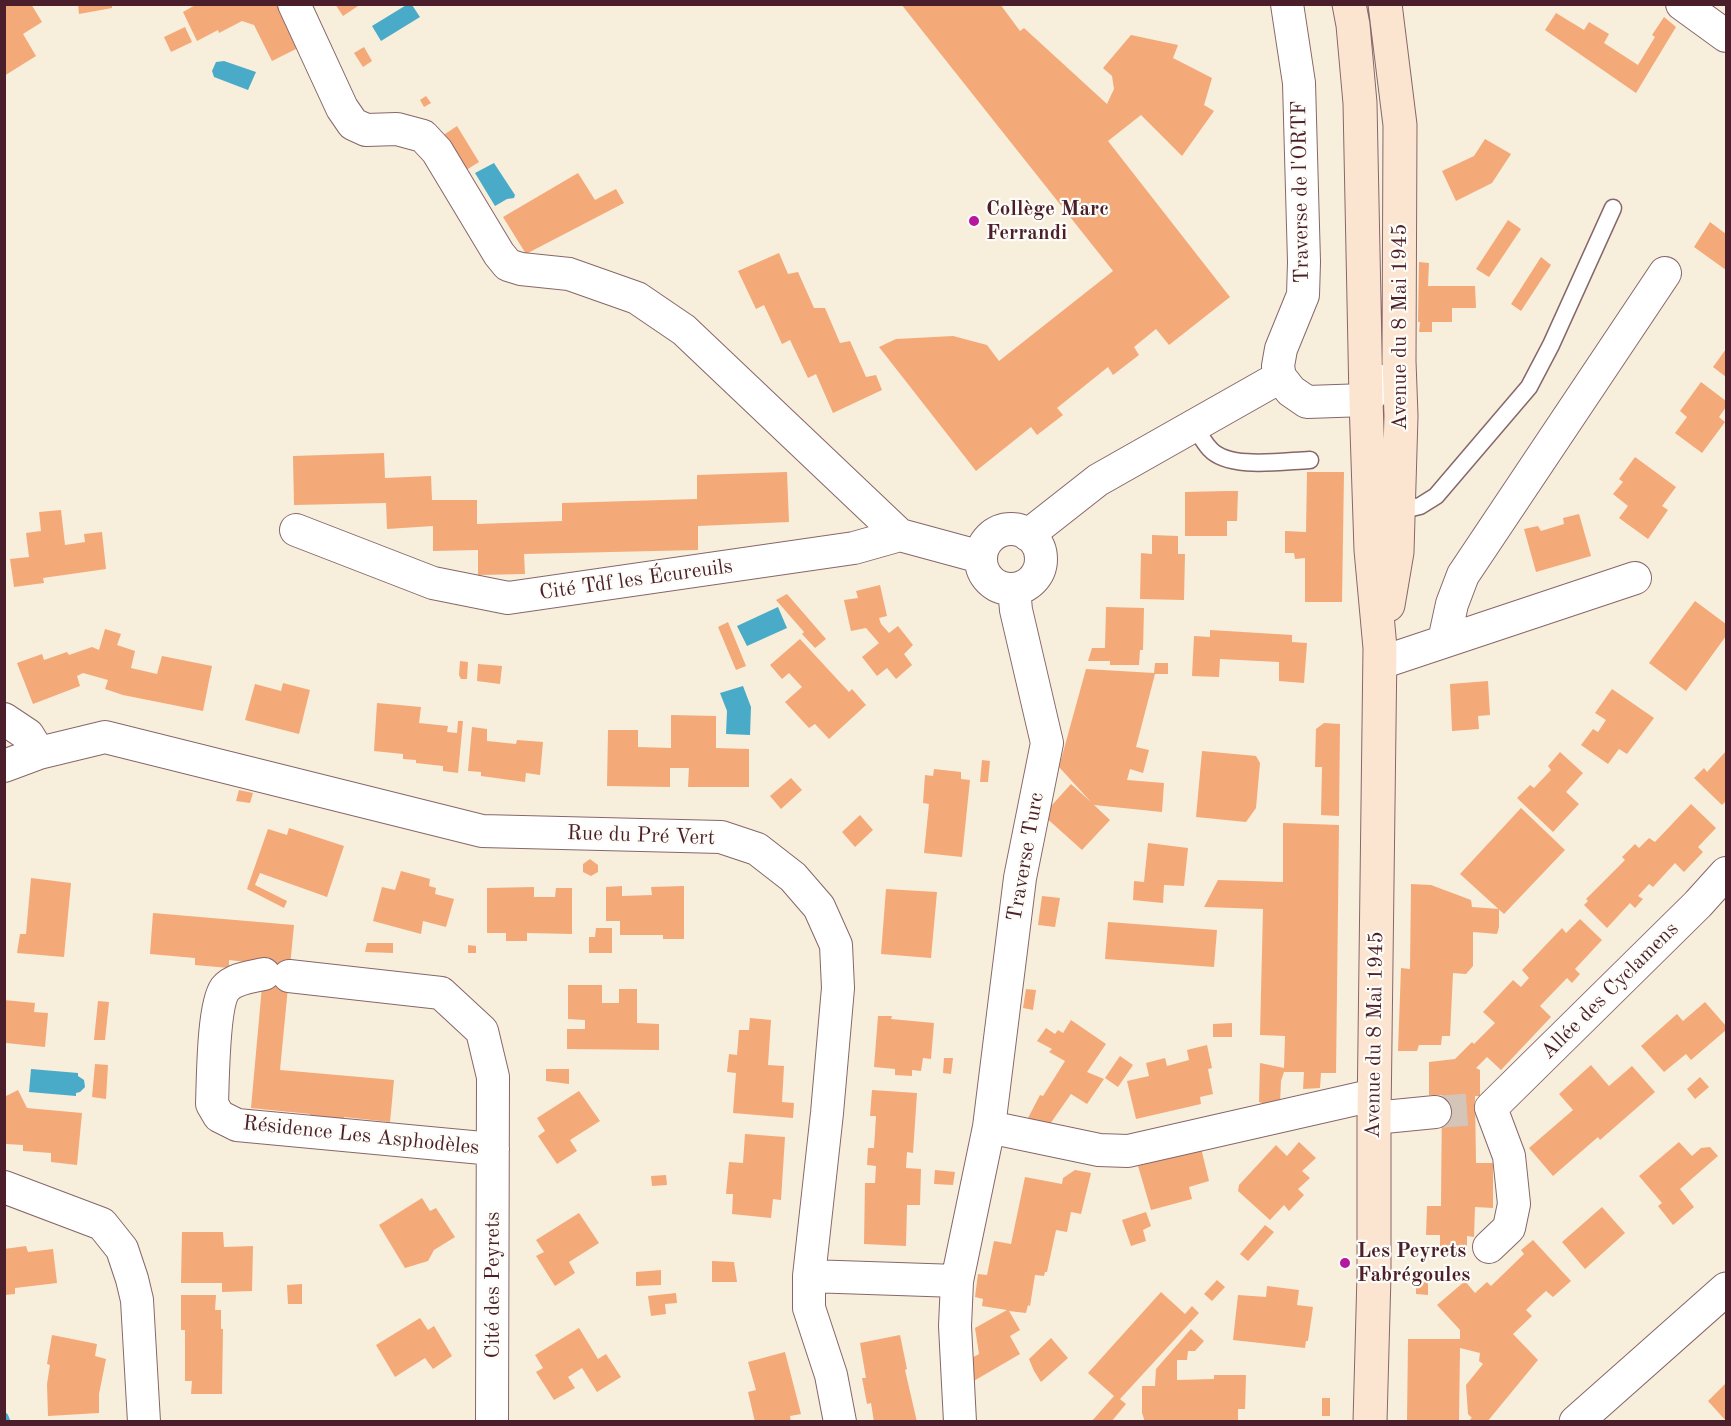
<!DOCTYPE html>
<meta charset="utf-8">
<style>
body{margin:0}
#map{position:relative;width:1731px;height:1426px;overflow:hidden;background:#f8eedc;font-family:"Old Standard TT",serif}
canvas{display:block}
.frame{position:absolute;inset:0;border:6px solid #4a1f2b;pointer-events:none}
</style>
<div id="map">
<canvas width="1731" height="1426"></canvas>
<div class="frame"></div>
</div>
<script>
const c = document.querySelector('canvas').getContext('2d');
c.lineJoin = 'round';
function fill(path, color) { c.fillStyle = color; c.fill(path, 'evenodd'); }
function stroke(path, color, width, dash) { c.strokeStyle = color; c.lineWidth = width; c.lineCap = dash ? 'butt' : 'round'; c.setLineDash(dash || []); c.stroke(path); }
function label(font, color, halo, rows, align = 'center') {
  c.font = font + ' "Old Standard TT",serif'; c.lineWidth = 4.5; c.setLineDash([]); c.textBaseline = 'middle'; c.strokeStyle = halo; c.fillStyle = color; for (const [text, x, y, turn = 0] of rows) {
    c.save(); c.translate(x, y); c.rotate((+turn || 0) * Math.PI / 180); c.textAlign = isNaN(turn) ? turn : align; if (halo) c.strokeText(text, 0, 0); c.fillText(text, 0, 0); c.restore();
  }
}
const water = new Path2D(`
 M408 4 412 5 420 17 381 41 372 26Z
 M224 61 256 72 248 90 214 77 212 71 216 62Z
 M494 163 515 195 514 198 507 199 495 206 475 173Z
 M778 607 787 628 747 646 737 626Z
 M743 686 751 707 750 735 726 734 727 711 720 693Z
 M31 1069 78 1073V1076L84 1080 85 1087 80 1092 76 1093V1096L29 1092Z`);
const stream = new Path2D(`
 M4 1417 6 1422`);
const building = new Path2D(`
 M4 4H31L42 22 23 34 36 56 4 76Z
 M78 4H112V8L79 14Z
 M197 4H285L306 44 272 61 254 25 242 21 219 33 218 30 197 41 183 12Z
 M335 4H361L343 16Z
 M901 4H1000L1020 31 1024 28 1107 104 1114 89 1112 76 1103 68 1131 35 1178 45 1173 58 1212 78 1204 105 1214 111 1182 156 1141 115 1108 141 1230 297 1169 345 1156 329 1134 347 1139 355 1113 375 1108 367 1057 408 1063 415 1037 435 1031 427 976 471 879 347 896 339 953 336 987 345 999 361 1113 271Z
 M1556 13 1584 30 1589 22 1609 34 1604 43 1638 65 1655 37 1652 35 1664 17 1676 27 1636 93 1545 30Z
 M185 27 192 42 171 52 164 37Z
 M364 47 372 61 363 67 354 53Z
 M426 96 431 103 424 107 420 100Z
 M457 126 479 162 463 172 442 136Z
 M1485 139 1511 154 1492 183 1456 201 1442 171 1474 156Z
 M578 173 595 200 616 189 624 203 526 254 503 217Z
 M1508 220 1521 229 1489 277 1476 269Z
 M1710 222 1726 234V270L1694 247Z
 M779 253 788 274 798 272 814 308H825L840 343 850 341 866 377 876 375 882 390 833 413 816 374 808 378 790 340 782 344 764 305 756 309 738 271Z
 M1541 257 1551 265 1521 311 1511 304Z
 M1419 262 1429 263 1428 286H1475L1476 308H1452V322H1432V332H1419L1420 322H1418Z
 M1726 349V377L1713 367Z
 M1701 382 1726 401V407L1719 417 1725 422 1702 453 1675 433 1687 417 1680 411Z
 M384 453 385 478 431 476 432 500H477V524L562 521V503L697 499V475L787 472 789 522 698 526V550L524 554 525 574 478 575V550L433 551V526L387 529 386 503 294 505 293 456Z
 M1635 457 1676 487 1662 506 1668 510 1648 539 1619 518 1628 506 1613 494 1623 482 1619 479Z
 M1307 472H1344L1342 602H1305V558L1295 559 1294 553H1285V531L1306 532Z
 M1227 491H1238L1237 521H1227V536H1185V492Z
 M61 510 65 545 85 542 84 534 102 532 106 569 43 578 44 583 14 587 10 559 29 557 26 533 41 531 39 512Z
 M1579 514 1591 556 1536 572 1524 529 1538 526 1541 531 1564 524 1563 518Z
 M1152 535 1178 536V554H1185L1184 600 1140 599 1141 553 1152 554Z
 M880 585 887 616 879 618 881 624 889 633 898 626 913 645 904 654 912 665 896 679 887 668 877 676 862 657 879 643 866 628 851 631 844 600 858 598 856 591Z
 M787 594 826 639 815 648 802 634 804 632 776 600Z
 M1695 601 1726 624V636L1686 691 1649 663Z
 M1106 607 1144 608 1143 650H1140L1139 665H1110V661H1088L1092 648H1105Z
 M728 622 746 666 736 670 718 627Z
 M105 629 121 634 117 645 135 651 131 668 157 674 162 656 212 666 203 711 123 695 105 689 108 680 83 673 77 676 80 686 33 704 17 663 42 654 44 660 67 652 69 655 92 647 99 650Z
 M1210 630 1292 635V642L1307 643 1304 683 1279 681V662L1220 659 1219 677 1192 676 1194 636 1210 637Z
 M800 639 849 692 852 689 866 705 829 739 815 724 809 728 785 702 802 687 789 673 782 679 770 665Z
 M460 661 468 662 467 679H461L459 675Z
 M1155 663H1168V674H1155L1136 747 1149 750 1143 773 1130 769 1127 780 1164 783 1162 812 1094 805 1110 820 1082 850 1043 815 1071 784 1091 802 1059 767 1086 669 1154 673Z
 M478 664 502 666 500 684 477 681Z
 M1488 681 1490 715 1478 716 1479 729 1452 731 1450 684Z
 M283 683 310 690 299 734 245 720 255 684 281 691Z
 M1612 689 1654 718 1627 754 1619 749 1608 764 1581 745 1593 729 1598 732 1606 720 1595 713Z
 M377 703 421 707 419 723 448 726 447 732 457 733 458 721H463L458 773 443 771V766L416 763V760L403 759V754L374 751Z
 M671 715 716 716V748L749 749V787H688L689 768H670V787L607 786 608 730H638V747L671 748Z
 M1324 723 1340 724 1339 816 1321 815 1322 767H1315L1316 729Z
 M472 727 487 729V741L516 744 517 740 543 742 540 775 526 773 525 782 481 776V772L468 771Z
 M1202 751 1256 756 1260 763 1256 808 1246 822 1196 817Z
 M1726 751V801L1722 805 1694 778 1704 768 1707 772Z
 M1560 752 1583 773 1566 792 1579 804 1553 832 1517 798 1530 785 1534 788 1551 770 1548 766Z
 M982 760 990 761 988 782H980Z
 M934 769 961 772V779L970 780 962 857 924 853 929 804 923 803 925 775 933 776Z
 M791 778 802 790 781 809 770 796Z
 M239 790 253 793 250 803 236 801Z
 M1691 804 1716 828 1698 847 1703 852 1684 872 1675 863 1653 887 1649 884 1638 896 1643 899 1635 908 1630 903 1607 928 1584 905 1588 901 1586 899 1625 860 1622 857 1635 844 1639 848 1649 838 1655 842Z
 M1521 808 1565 850 1504 914 1460 874Z
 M860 815 873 830 855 847 842 832Z
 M1283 823 1339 825 1336 1073H1321L1320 1088 1303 1089 1304 1072H1284L1281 1081 1280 1104 1263 1108 1262 1103 1259 1102 1260 1063 1284 1068 1285 1036 1260 1035 1263 909 1204 907 1218 880 1283 882Z
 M289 828 344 846 327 897 260 873 255 885 287 901 284 908 247 889 268 829 287 835Z
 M1148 843 1188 848 1184 886 1164 885 1163 903 1133 900 1134 881 1144 882Z
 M590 859 598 865V872L591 876 583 872V864Z
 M401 871 430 879 429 886 436 888 435 894 454 899 446 927 423 921 421 934 373 921 382 887 395 890Z
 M31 878 71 883 64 957 17 953 20 934H26Z
 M1411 884 1431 885 1471 900 1472 907 1499 909V927L1497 934 1473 932V966L1466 974 1453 973 1450 1036H1442L1441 1045H1419L1417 1051H1398L1401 968 1410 969Z
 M622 886V896L652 895 651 887 684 886V939H663V935H620V921H606V887Z
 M534 887V897H555L556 888H572V934L527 933V941H506V933H487V888Z
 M886 889 937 892 931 958 881 954Z
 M1042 896 1060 898 1055 927 1038 925Z
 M153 913 294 925 280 1070 394 1080 390 1122 344 1117 343 1124 308 1121 310 1114 251 1108 264 964 229 960V968L195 965V958L150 954Z
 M1580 919 1602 940 1575 969 1580 974 1572 983 1567 978 1540 1006 1551 1017 1501 1070 1487 1057 1476 1068 1480 1070V1096H1475L1476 1163H1493V1208L1475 1207 1474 1237 1467 1236V1251L1440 1250V1235H1426L1427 1206H1441L1442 1095H1429V1062L1455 1059 1472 1042 1474 1044 1495 1023 1483 1012 1513 980 1521 987 1529 978 1522 970 1562 928 1566 933Z
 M1108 922 1217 930 1214 967 1105 959Z
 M596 928H612V953H589V937H595Z
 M367 943H393V953L365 952Z
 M468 945 476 946V953H468Z
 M568 985H602V1003H619V989H637V1023L659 1024V1050L567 1049V1029H585V1020L568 1019Z
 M1026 989 1036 990 1033 1010 1023 1008Z
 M4 1000 35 1003 34 1012 48 1013 45 1047 6 1043V1037H4Z
 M98 1001 109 1002 105 1040H94Z
 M1705 1002 1726 1026V1030L1691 1060 1686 1054 1664 1072 1641 1046 1677 1014 1683 1021Z
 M878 1016H892L891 1019 934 1023 931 1059 923 1058 921 1071 912 1070V1076L895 1075V1069L874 1067Z
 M750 1018 771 1020 768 1065 784 1066 782 1102 794 1103 793 1118 733 1113 736 1073 727 1072 729 1054 737 1055 739 1030H749Z
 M1071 1020 1106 1044 1087 1072 1104 1079 1087 1104 1071 1094 1050 1124 1028 1118 1040 1095 1043 1096 1065 1061 1049 1052 1052 1049 1037 1041 1046 1028 1055 1034 1058 1030 1063 1033Z
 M1232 1023V1037H1213V1024Z
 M1207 1045 1212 1068 1208 1069 1213 1094 1200 1097 1201 1104 1136 1119 1127 1081 1149 1076 1146 1063 1165 1058 1167 1066 1189 1060 1187 1050Z
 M1120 1056 1133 1065 1118 1087 1105 1078Z
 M944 1058H953L951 1074 943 1073Z
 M95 1064 108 1065 106 1099 92 1097Z
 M1591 1065 1609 1086 1632 1066 1655 1092 1600 1140 1598 1137 1553 1176 1529 1148 1573 1110 1559 1094Z
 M546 1069H569V1084L546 1081Z
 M1700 1077 1709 1087 1695 1099 1687 1089Z
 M18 1090 27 1108 82 1113 77 1165 51 1162V1153L23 1151V1145L6 1144 4 1139V1097Z
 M872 1090 917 1093 913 1153 907 1152 906 1168 921 1169 920 1205H907L906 1246 864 1244 865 1183H875L876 1166 867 1165 868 1148H874L876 1116H870Z
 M579 1091 600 1121 570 1140 577 1151 557 1164 538 1136 545 1131 537 1118Z
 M745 1134 785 1137 781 1200 773 1199 771 1218 732 1214 733 1194H726L729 1162 743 1163Z
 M1299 1142 1316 1158 1302 1171 1310 1178 1298 1189 1304 1195 1289 1211 1284 1205 1270 1220 1238 1191 1239 1185 1276 1145 1287 1156Z
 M1679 1142 1692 1156 1701 1148 1710 1147 1718 1156 1680 1189 1694 1207 1673 1225 1658 1206 1662 1203 1639 1176Z
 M1201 1148 1209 1181 1189 1187 1192 1199 1151 1210 1138 1166Z
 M935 1170 955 1172 953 1185 934 1184Z
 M1075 1170 1091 1173 1081 1214 1071 1212 1067 1232 1056 1230 1047 1272H1045L1044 1276 1035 1275 1030 1306 1028 1305 1026 1313 1009 1311 1020 1330 1010 1336 1020 1354 972 1382 968 1360 979 1354 975 1328 1007 1310 982 1306 983 1299 975 1297 978 1274 987 1275 994 1241 1011 1244 1025 1177 1062 1184 1063 1178Z
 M666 1175 667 1185 652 1186 651 1176Z
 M422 1198 430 1211 436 1208 455 1237 434 1250 428 1261 405 1268 379 1225Z
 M1602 1207 1625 1233 1585 1269 1562 1242Z
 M1146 1212 1151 1226 1143 1230 1146 1241 1131 1246 1122 1220Z
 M579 1213 599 1243 569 1262 575 1273 555 1286 536 1256 544 1252 536 1240Z
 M1265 1225 1274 1232 1248 1261 1240 1254Z
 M182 1232H223L224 1247 253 1246 252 1291 222 1292V1283H181Z
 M1533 1240 1571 1281 1553 1297 1546 1291 1536 1300 1526 1310 1532 1316 1513 1334 1538 1360 1487 1422H1472L1470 1419 1472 1418 1468 1414 1466 1385 1483 1364 1479 1361 1480 1353 1460 1348 1459 1422H1407L1408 1339H1460V1330L1437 1305 1465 1281 1475 1293 1487 1282 1491 1286 1524 1254 1521 1250Z
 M26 1246 28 1252 53 1249 57 1283 15 1288V1294L4 1295V1249Z
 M712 1261 734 1262 737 1282H712Z
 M661 1270V1285L636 1286V1272Z
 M1416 1274H1428V1295L1416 1294Z
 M1217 1280 1225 1287 1212 1301 1204 1294Z
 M302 1284V1304H288L287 1285Z
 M1267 1286 1299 1290 1297 1305 1313 1307 1308 1341H1306L1305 1348 1233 1340 1238 1295 1266 1297Z
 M1161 1292 1185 1314 1192 1306 1199 1313 1120 1399 1126 1404 1111 1422H1091L1114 1396 1088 1373Z
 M676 1293 677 1303 665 1304 666 1314 651 1316 648 1296Z
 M181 1295H216L215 1310H221V1329H223L222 1394H191L192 1381H185V1330H181Z
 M420 1318 428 1330 434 1326 452 1356 433 1369 425 1358 395 1377 376 1345Z
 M579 1328 598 1359 606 1354 621 1377 597 1392 582 1368 568 1377 575 1388 554 1400 536 1372 543 1368 535 1355Z
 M1191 1329 1204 1341 1195 1351H1188L1187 1360H1177V1380L1214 1379V1375H1246L1245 1409H1238V1422H1192V1420L1145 1422 1142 1413V1386H1155L1156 1369Z
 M52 1335 97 1344 95 1356 106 1359 99 1394V1413L48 1416 47 1384 50 1365 47 1364Z
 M900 1335 907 1369 905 1370 917 1422H874L871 1403 867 1404 862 1378H866L860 1343Z
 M1051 1338 1068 1358 1041 1382 1034 1371 1029 1359Z
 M785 1352 801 1414 790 1416 791 1422H755L748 1392 756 1390 748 1362Z
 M1726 1383V1421L1708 1401Z
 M1322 1398H1330V1416H1322Z`);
const minorTunnel = new Path2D(`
 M1435 1112 1491 1108`);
const service = new Path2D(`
 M1194 425C1199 433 1204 443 1210 449 1229 470 1283 461 1310 460
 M1394 512 1420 506 1436 496 1529 387 1551 345 1613 208`);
const minor = new Path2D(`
 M294 4 342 108 353 124 366 130 397 129 423 136 437 151 499 254 508 265 521 269 569 274 637 298 684 330 900 535
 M1287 4 1299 83 1304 262 1303 295 1281 349 1278 366 1280 377 1291 391 1307 402 1366 400 1383 381
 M1682 4 1726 36
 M981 559a30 30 0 1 1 60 0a30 30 0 1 1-60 0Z
 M296 530 433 583 508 598 854 548 900 535 981 557
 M1028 535 1098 480 1280 377
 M1444 641 1452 604 1463 575 1665 273
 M1380 663 1635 578
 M4 719 28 735 39 753
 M4 766 39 753 105 737 482 831 721 837 757 849 793 877 819 907 836 945 838 988 827 1113 809 1276 957 1281
 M264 974C251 977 234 978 225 989 213 1006 213 1080 212 1104L219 1116 237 1125 493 1149
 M289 976 441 993 482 1031 493 1077 492 1422
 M1374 1118 1435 1112
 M989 1127 1099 1150 1128 1151 1374 1095
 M4 1187 102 1224 122 1249 132 1279 137 1300 144 1422
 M1489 1247 1509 1228 1514 1204 1509 1156 1491 1108 1698 904 1726 873
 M809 1276V1308L831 1375 840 1422
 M960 1422 955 1326 957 1281 989 1127 1020 878 1047 743 1016 610 1014 589`);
const tertiary = new Path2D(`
 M1576 1422 1726 1289`);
const secondary = new Path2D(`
 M1349 4 1353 25 1360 103 1366 400 1371 550 1380 648 1374 1118V1275L1370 1422
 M1385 4 1400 125 1399 361 1401 416 1397 552 1388 605`);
const markers = [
 [974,221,6,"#b5179e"],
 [1345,1263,6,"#b5179e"]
];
const streetNames = [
 ["Traverse de l'ORTF",1301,192,-91],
 ["Avenue du 8 Mai 1945",1400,327,-90],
 ["Cité Tdf les Écureuils",636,580,-8],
 ["Rue du Pré Vert",641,836,2],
 ["Traverse Turc",1026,857,-80],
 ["Allée des Cyclamens",1610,991,-45],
 ["Avenue du 8 Mai 1945",1375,1035,-89],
 ["Résidence Les Asphodèles",361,1136,6],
 ["Cité des Peyrets",493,1285,-90]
];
const poiNames = [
 ["Collège Marc",986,209],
 ["Ferrandi",986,233],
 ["Les Peyrets",1357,1251],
 ["Fabrégoules",1357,1275]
];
fill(water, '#49abc8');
stroke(stream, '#49abc8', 9);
fill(building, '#f4a978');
stroke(minorTunnel, '#d5c5b9', 32, [32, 16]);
stroke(service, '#876769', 19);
stroke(minor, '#876769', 34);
stroke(tertiary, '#876769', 35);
stroke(secondary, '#876769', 35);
stroke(service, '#fff', 16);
stroke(minor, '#fff', 32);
stroke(tertiary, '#fff', 33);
stroke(secondary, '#fce5d0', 33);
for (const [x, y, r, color] of markers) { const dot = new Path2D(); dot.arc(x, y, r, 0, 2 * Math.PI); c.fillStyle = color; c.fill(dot); stroke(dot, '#fdfcf7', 2); }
label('21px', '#4a1f2b', '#fdfcf7', streetNames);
label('bold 21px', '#4a1f2b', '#fdfcf7', poiNames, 'left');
</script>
